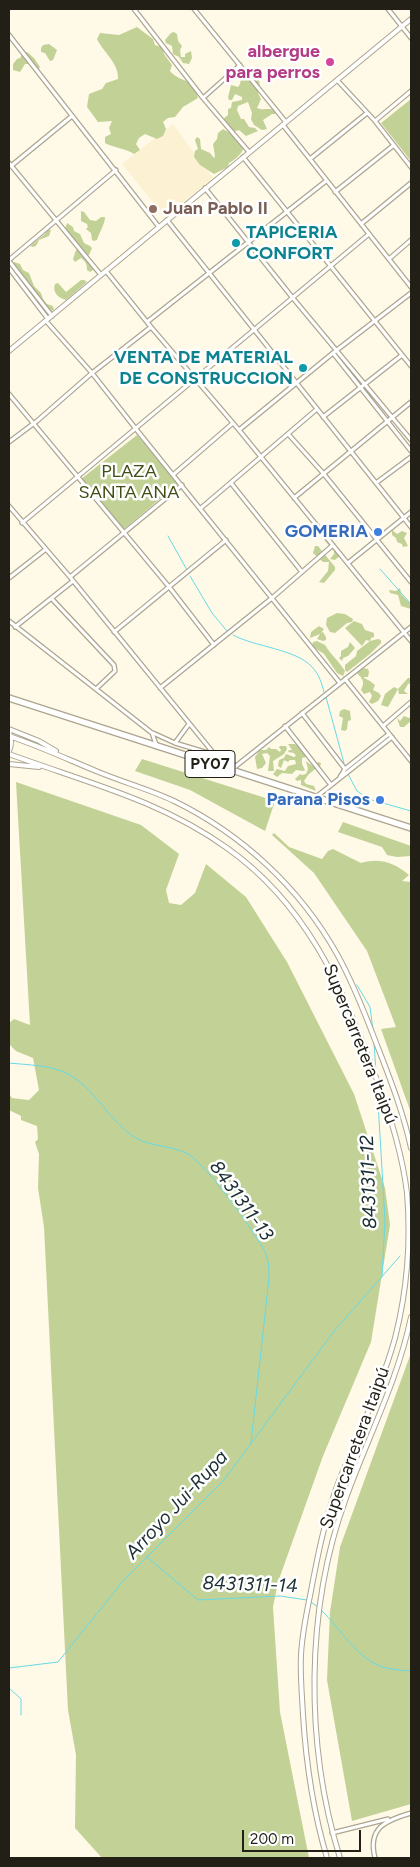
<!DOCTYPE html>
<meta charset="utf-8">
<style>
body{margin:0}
#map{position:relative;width:420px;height:1867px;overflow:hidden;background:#fff9e7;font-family:Figtree,sans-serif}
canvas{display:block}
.frame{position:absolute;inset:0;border:10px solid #211f16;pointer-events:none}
.scale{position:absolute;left:242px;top:1830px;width:119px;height:22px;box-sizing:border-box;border:2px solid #211f16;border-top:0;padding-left:6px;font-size:15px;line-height:18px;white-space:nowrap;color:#211f16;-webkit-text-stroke:4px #fff;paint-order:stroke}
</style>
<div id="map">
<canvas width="420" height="1867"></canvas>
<div class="frame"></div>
<div class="scale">200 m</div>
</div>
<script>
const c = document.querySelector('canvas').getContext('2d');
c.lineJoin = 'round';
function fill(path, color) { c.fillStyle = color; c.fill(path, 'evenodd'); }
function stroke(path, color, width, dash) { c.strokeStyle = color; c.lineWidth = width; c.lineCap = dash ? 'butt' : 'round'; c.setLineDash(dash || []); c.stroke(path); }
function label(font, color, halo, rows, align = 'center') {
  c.font = font + ' Figtree,sans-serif'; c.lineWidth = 5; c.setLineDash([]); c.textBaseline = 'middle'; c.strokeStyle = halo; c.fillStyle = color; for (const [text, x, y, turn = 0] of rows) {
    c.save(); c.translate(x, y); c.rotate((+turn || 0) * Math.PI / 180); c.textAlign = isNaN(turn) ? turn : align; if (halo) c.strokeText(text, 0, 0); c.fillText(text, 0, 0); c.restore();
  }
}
const built = new Path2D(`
 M173 124 213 178 165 217 122 164Z`);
const green = new Path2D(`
 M137 27 153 39 155 45 162 47 164 54 172 65 170 71C181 84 192 75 198 98L183 107 175 117 168 118 163 122 166 129 163 136 157 139 145 134 139 138 136 144 140 150 134 154C125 148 114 148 105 143V137L111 134 109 128 112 121 98 122 87 107 89 94 102 89 106 83 118 79C119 63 103 52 97 39L100 33 119 35Z
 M174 32 177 34 178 41 182 46 180 50 181 57H185V54L191 51 192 58 189 64 183 63 179 57 173 54 172 46 166 43 165 40 171 33Z
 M49 44 57 50 53 60 50 61 45 53 41 52V48L43 45Z
 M27 52 34 58 40 67 38 70H35L29 64H25L20 72 13 70V64L17 59 20 58 23 53Z
 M243 76 259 80 260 87 262 89 258 93 261 99 257 108C263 111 270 107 276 111L275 114H272L263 120 267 129 262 130 254 125 251 119 252 113 248 102 238 106 237 110 241 119H244L249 127 255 128 258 131 246 136 239 130 232 132 223 122V119L228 115V109L231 108 232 102 242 100V97L235 94 232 100H229L228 97 231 85 238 87 240 84 241 78Z
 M411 99V161L381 123Z
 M223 129 235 136 244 146C243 153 235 160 229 163L228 167 214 174 200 165 194 157 195 151 198 149 195 140 197 137 200 139 201 149 210 153 214 158 215 156 213 144 217 139 218 133Z
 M81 211 84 212 90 220 96 221 101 217H105C105 224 99 233 97 240L94 241 92 240 91 233 86 229 88 227 87 224 81 221Z
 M67 223 73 227 74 231 80 234 84 243 90 246 92 248 89 255H86L93 267V270L90 272 87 270C87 265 86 261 81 258L75 262 73 259 76 250H82L81 247 75 245 74 239 65 229Z
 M48 229 51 230 49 236 39 240 36 246 33 247 30 246 45 234Z
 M14 262 20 264 23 270 29 273 34 286 41 293 43 299 47 304 53 306 54 310 48 312C43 310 31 296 29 290L20 282 18 275 12 268Z
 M81 280H84L87 282 66 300C58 298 52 292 55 284L58 283 66 292Z
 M137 435 178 484 123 530 81 479Z
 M320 530 341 555 335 560 330 559 334 554V551L318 533Z
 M392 530 397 534 402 531 407 533 404 538 408 546 403 547 402 544 397 542 396 538 392 535Z
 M315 546H318L335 567V570L324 583 319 582 328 571 329 562H323L313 553Z
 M400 588 401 594 411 604V609L401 606 398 595 390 593 389 590 396 591Z
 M337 613 345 614 353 619 352 622 347 623 335 633 330 632 326 625 327 618Z
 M354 621 362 624 365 630 374 633V637L371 638 370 641 378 639 381 640V643L370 654 347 672 345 670V665L356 656 357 651 370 641 366 640 362 646 345 628Z
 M319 626 324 629 321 633 323 632 326 637V640L323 641 317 639 320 634 310 638 311 632Z
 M317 641 325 645C331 655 339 661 345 671L343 676 337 673 324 654 312 646 313 642Z
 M350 642 355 648 348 656 343 658 342 661 339 658 341 656V651L348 647Z
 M363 668 368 669 369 672 368 677H364V678L370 681 375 685 373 690 379 693 381 696 378 701 372 704 369 702 372 696 370 692 364 694 361 690C365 682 363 679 357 673Z
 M408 678H411V683L408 684 404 691 408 694H399L398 689Z
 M394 687 398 689 388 707 381 705 385 694Z
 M344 709 350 711 351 720 348 721 347 729 345 731 341 730 343 718 339 716 340 711Z
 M404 716 409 718 411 716V721L404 727H400L397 718 400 721Z
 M288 744H295L307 754 306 757 302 758V764L305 770 303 771 296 770 292 774 282 773 277 777 273 774 277 769 285 771 288 766 296 764 295 760H290L288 762 284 760 281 768 278 766 279 760 284 758 286 754 294 757 296 756 294 753 288 752 289 750H292Z
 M280 746H286L287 749 284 754 273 761 274 771H268L270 756 267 753 262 754 266 763 262 768 257 769 255 757 260 750H266L269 747 271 749H276L280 752 281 750 279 747Z
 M142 759 275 801 265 831 190 790 135 771Z
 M306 761 314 767 318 762 321 763 319 771 315 769 308 775 304 781 306 784 314 786 316 791 301 785V780L297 781 295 779 300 774 302 775 306 774 308 769Z
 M16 782 141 825 179 854 166 890 169 903 181 905 195 893 206 864 246 897 287 962 354 1094 385 1188 390 1225 371 1342 323 1456 278 1582 273 1607 280 1712 309 1858H102L75 1828 76 1755 68 1710 44 1227 38 1188 39 1154 35 1142 38 1139 37 1126 21 1120V1116L9 1110V1094L12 1098 29 1100 39 1090 33 1058 16 1051 9 1044V1023L14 1019 30 1025Z
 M343 822 411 846V856L397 857 387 855 382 847 338 832Z
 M274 833 289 847 322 859 328 851 333 849 361 863C379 857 396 863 409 875L402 881 411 882V1113L381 1029 396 1027 367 951 314 873 272 835Z
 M411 1353V1804L352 1821 327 1680 330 1612 340 1547Z`);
const stream = new Path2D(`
 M168 536 187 570
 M380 569 411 604
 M190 576 212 613 227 631
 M233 635C255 647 296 649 312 667 319 674 322 684 324 692
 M326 697 344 763
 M348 774 357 791 367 798
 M372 800 411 811
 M357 985 370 1007 373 1030
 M374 1043 376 1072
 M9 1063C28 1065 51 1065 68 1074 95 1088 108 1120 134 1137 150 1147 171 1145 188 1154 206 1164 256 1233 265 1252 269 1261 269 1269 269 1278L251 1443
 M377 1085 385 1220 382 1277
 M147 1557 198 1600 280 1596 307 1600
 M311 1602 319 1608
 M322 1611C340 1628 356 1657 380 1666 390 1670 401 1670 411 1671
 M9 1668 58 1662 123 1581 223 1481 335 1330 400 1256
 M9 1688 21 1699V1715`);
const minor = new Path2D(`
 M134 9 203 98 249 152
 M194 9 285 121
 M388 9 411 38
 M9 35 159 227
 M337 80 375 121 411 167
 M203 98 240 65
 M375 121 411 91
 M283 125 411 287
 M243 157 411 366
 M310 159 367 113
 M9 163 101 275
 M11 166 72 116
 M205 188 292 297 411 440
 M335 192 394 145
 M167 220 411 527
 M361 224 411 183
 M389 259 411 240
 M9 260 116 170
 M9 261 52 316
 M9 268 48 319
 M106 271 151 327 239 430 411 641
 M46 321 92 373 136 429 340 683
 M147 322 326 181
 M333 353 411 451
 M9 394 170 588 214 645
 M323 417 402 355
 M239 430 333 353 411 293
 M289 435 323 473 411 582
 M9 442 37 421 92 373 151 327
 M174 474 233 423
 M231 483 302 572
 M376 483 411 457
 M294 498 411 402
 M9 506 70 577 224 766
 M201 508 317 409
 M22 523 369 234
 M348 563 411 512
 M70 577 182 485
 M9 578 46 549
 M52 599 114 665 115 671 96 689
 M9 621 152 733 157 747
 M15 627 73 581
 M114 632 226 540
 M345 679 411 761
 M160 688 272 598 333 545
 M302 713 345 769
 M285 726 331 785
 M383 726 411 702
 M153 733 175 743 189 724
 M175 743 215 755
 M231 770 411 627
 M340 777 345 769 389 734
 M316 797 392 737
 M332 1833 388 1819
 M375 1858C367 1827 387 1820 411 1813`);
const tertiary = new Path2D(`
 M9 351 411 19
 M9 729 39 741 56 751
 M9 732C12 739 12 744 9 751
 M9 736C39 746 67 759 96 771 122 782 149 789 174 801 242 834 300 888 337 954 352 981 364 1011 375 1040 389 1076 403 1111 411 1148
 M9 754C85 782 160 800 227 848 305 903 342 985 374 1072 389 1111 402 1151 407 1193 411 1241 407 1291 395 1338 381 1389 356 1437 337 1486 324 1522 317 1559 310 1596 306 1615 302 1635 301 1655 300 1675 302 1695 303 1715 306 1763 313 1811 327 1858
 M9 764 39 767
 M340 1858C305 1745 305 1610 346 1498 368 1437 398 1380 411 1317`);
const trunk = new Path2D(`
 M9 698 411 828`);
const markers = [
 [330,62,5,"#d1479c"],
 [153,209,5,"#8d6e63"],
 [236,243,5,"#0f9aa8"],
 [303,368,5,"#0f9aa8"],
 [378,532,5,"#3f7fe0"],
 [380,800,5,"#3f7fe0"]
];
const shields = [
 [210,764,50]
];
const shieldNames = [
 ["PY07",210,764]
];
const hotelNames = [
 ["albergue",320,52],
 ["para perros",320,73]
];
const educationNames = [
 ["Juan Pablo II",163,209]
];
const cultureNames = [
 ["TAPICERIA",246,233],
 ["CONFORT",246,254],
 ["VENTA DE MATERIAL",293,358,"right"],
 ["DE CONSTRUCCION",293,379,"right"]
];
const parkNames = [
 ["PLAZA",129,472],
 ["SANTA ANA",129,493]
];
const shopNames = [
 ["GOMERIA",368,532],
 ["Parana Pisos",370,800]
];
const streetNames = [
 ["Supercarretera Itaipú",360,1044,68],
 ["Supercarretera Itaipú",355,1448,-70]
];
const waterNames = [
 ["8431311-12",369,1182,-92],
 ["8431311-13",241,1201,54],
 ["Arroyo Jui-Rupa",177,1505,-47],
 ["8431311-14",250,1585,2]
];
fill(built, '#fcf2d3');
fill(green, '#c2d296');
stroke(stream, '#67d9e6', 1);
stroke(minor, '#aca58f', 5.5);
stroke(tertiary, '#aca58f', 6);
stroke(trunk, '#aca58f', 8);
stroke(minor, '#fff', 3);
stroke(tertiary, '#fff', 4);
stroke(trunk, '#fff', 5);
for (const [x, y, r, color] of markers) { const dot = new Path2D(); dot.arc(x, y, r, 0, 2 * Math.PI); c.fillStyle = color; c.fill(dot); stroke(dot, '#fff', 2); }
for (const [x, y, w] of shields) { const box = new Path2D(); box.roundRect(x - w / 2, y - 13.5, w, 27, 4); c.fillStyle = '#fff'; c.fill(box); stroke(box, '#211f16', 1); }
label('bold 16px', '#211f16', null, shieldNames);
label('bold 18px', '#b23c85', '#fff', hotelNames, 'right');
label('bold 18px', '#785e54', '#fff', educationNames, 'left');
label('bold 18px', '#0d838f', '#fff', cultureNames, 'left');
label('18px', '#424e16', '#fff', parkNames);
label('bold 18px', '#366cbe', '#fff', shopNames, 'right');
label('18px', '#211f16', '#fff', streetNames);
label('italic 19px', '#1b2f32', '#fff', waterNames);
</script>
